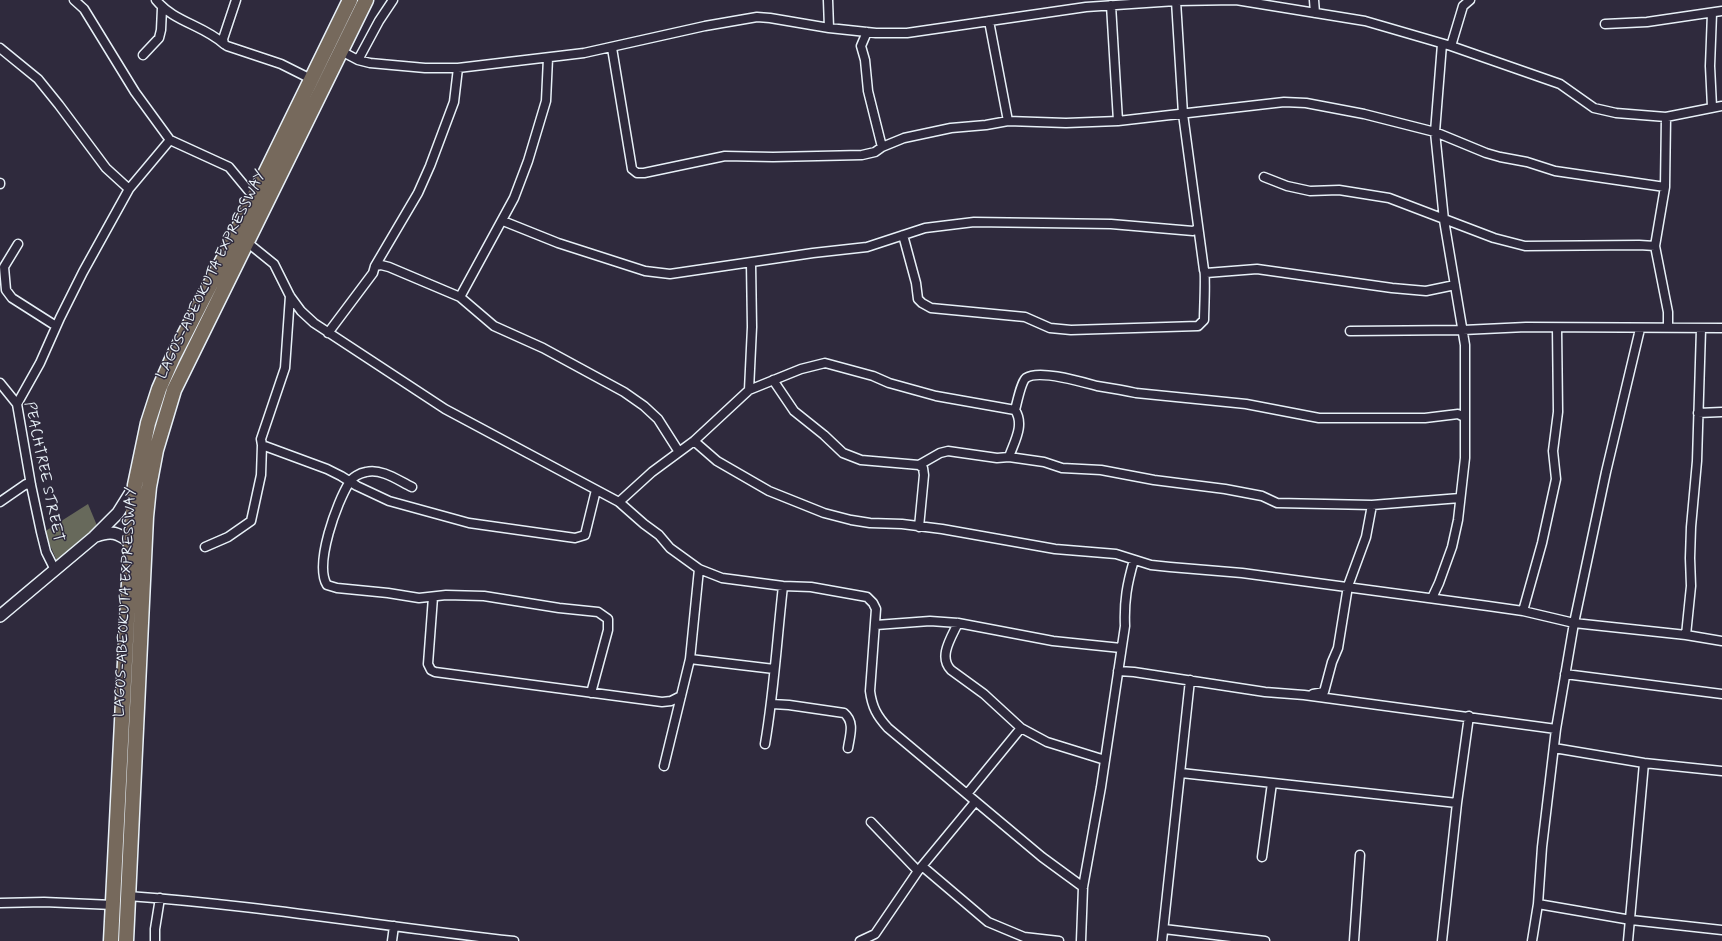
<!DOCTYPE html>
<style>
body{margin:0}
canvas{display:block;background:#2f2a3d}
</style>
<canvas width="1722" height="941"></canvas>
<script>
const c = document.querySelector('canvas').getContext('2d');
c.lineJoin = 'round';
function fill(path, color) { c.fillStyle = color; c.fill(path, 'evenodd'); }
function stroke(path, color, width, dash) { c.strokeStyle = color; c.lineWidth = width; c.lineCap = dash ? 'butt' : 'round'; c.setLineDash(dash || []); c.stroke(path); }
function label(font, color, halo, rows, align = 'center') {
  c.font = font + ' Mynerve,sans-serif'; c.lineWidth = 3; c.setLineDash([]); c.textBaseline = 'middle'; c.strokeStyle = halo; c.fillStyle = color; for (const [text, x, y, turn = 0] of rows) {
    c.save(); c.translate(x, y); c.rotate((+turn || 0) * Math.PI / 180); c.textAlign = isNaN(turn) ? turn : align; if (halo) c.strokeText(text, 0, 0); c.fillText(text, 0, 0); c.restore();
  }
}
const green = new Path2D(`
 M88 504 98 528 57 561 44 532Z`);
const street = new Path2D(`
 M74 0 84 9 135 92 170 140 229 167 253 196
 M156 0C174 22 203 25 224 44
 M236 0 223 39 224 44 227 46 281 64 311 79
 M828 0 829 28
 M1314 0 1315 13
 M1111 5 1118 121
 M989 21 1008 121
 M1605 24 1647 22 1722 11
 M867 32 861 46 865 60 868 91 882 147
 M1451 46 1463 6 1470 0
 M0 48 38 79 59 105 106 168 129 189
 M612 48 632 169 637 173H644L725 156 773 157 862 155 875 152 882 147 904 138 951 128 986 125 1008 121 1066 123 1118 121 1284 102 1306 103 1364 114 1435 132 1486 153 1500 157 1527 162 1555 171 1665 187
 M341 51 358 60 370 63 425 68H458L584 53 705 26 757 17 770 18 829 28 876 33H907L1086 7 1176 1 1236 0 1365 21 1396 30 1451 46 1560 84 1594 108 1616 113 1666 117 1722 106
 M143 55 159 38 161 30 162 8
 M358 60 379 21 393 0
 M1712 107 1710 66 1712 13
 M1666 117 1665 187 1655 246 1668 312V327
 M1264 177 1287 186 1310 191 1339 190 1389 198 1494 238 1525 246 1639 245 1655 246
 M0 183V184
 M503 221 558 243 645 271 670 274 813 253 867 247 925 228 974 222 1111 224 1193 231 1197 229
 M903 235 916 283 918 299 922 303 931 308 1025 317 1050 328 1071 330 1198 326 1204 320C1204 312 1206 274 1204 270L1183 114 1176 1
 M248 243 274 264 290 296 301 311 314 323 445 409 619 502 644 524 659 535 670 548 699 569 722 578 783 586 811 587 867 597 873 603 876 609 870 691C872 707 877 716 888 728L1042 857 1083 887
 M18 244 4 267 6 290 12 298 56 326
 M375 266 418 193 430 166 454 102 458 68
 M1206 273 1257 269 1392 288 1426 291 1455 285
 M290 296 285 368 261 439 262 445 327 469 341 476 357 486 389 501 469 523 575 538 585 535 596 490
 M460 297 514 198 528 161 546 101 548 58
 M1640 329 1606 472 1574 623 1686 635 1691 586 1690 558 1691 527 1697 461 1701 329
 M1350 331 1463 330 1526 327 1722 328
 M328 333 373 273 375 266 381 265 389 267 460 297 494 326 543 348 624 392 644 406 658 419 679 452
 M773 380 794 411 824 435 843 453 861 460 919 465 923 468 924 475 919 527
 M0 383 17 404 31 485 41 532 46 552 55 570
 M749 390 752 327 751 263
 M17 404 40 363 60 318 83 272 129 189 170 140
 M1015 410C1017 403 1021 382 1026 378 1039 369 1082 382 1097 386 1110 388 1123 390 1136 393L1246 404 1319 418H1425L1458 414 1464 417
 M1698 413 1722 412
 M694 441 717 461 769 491 824 513 851 520 870 523 902 524 942 529 1055 549 1116 554 1151 565 1170 567 1242 573 1488 606 1523 611 1574 623 1556 729 1542 847 1538 904 1532 941
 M919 465 940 453 948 451 997 458 1009 457
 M412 487C399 481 382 468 366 472 360 473 352 477 349 483 337 502 314 564 327 585L337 588 388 593 419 598 446 595 484 596 559 608 598 612 608 619V630L591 693
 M0 502 26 484 31 485
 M619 502 652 472 694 441 749 390 801 369 825 363 873 376 889 383 936 396 1015 410C1025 425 1014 442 1009 457L1044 462 1062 468 1101 470 1154 480 1225 489 1262 496 1277 503 1372 505 1460 498
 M205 547 228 537 251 521 261 475 262 445
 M433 597 428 664 431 670 435 672 662 702 671 701 681 696
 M1432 598 1439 583 1452 547 1458 520 1465 458V345L1444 220 1435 132 1442 44
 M1523 611 1542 543 1556 479 1553 451 1558 412 1557 328
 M958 623C951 638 938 657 951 670L984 694 1021 728 1047 742 1105 760
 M876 625 930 621 958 623 1053 641 1121 648
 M1686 635 1722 641
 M690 659 774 669
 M1118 671 1134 672 1265 692 1304 695 1556 729
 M1565 674 1722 694
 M1313 694 1324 692 1332 662 1338 648 1348 586 1366 537 1372 505
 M772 704 789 705 844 713C855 722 850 735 848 748
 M765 744C774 692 777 639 783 586
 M1554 748 1644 763 1722 771
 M664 766 690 659 699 569
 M1181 773 1457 803
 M967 794 1021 728
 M871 822 918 871
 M1262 857 1272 783
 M922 866 988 922 1024 937 1059 941
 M128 896C257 905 386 927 514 941
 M0 903 44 902 113 905
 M1538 904 1631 920 1722 930
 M1164 929 1265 941
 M155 941V929L160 898
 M392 941 394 926
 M860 941 875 934 918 871 975 802
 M1081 941 1083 887 1101 787 1125 626C1124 601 1127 584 1134 560
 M1162 941 1190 680
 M1354 941 1360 855
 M1442 941 1457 803 1469 716
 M1628 941 1644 763`);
const secondary = new Path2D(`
 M96 536C112 530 117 533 131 542
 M0 616 94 537 118 513 133 489`);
const highway = new Path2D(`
 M111 941 131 542 135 485 148 423 159 389 173 357 227 252 350 0
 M126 941 146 517 149 487 156 450 174 390 366 0`);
const streetNames = [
 ["LAGOS-ABEOKUTA EXPRESSWAY",212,275,-64],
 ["PEACHTREE STREET",43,472,78],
 ["LAGOS-ABEOKUTA EXPRESSWAY",126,602,-87]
];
fill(green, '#67695b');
stroke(street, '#e8f1f8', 11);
stroke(secondary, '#e8f1f8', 14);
stroke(highway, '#e8f1f8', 17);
stroke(street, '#2f2a3d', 8);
stroke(secondary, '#2f2a3d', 11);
stroke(highway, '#76695c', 14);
label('15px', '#e8f1f8', '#2f2a3d', streetNames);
</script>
